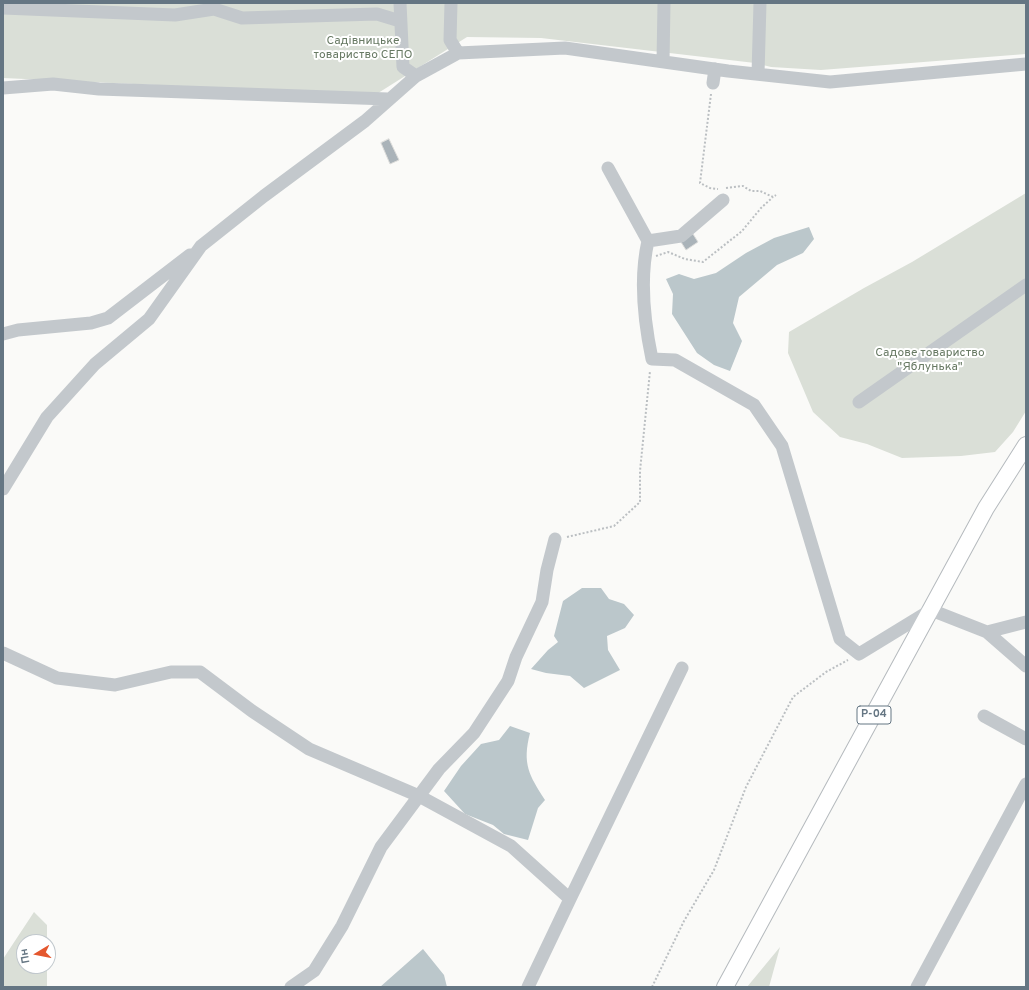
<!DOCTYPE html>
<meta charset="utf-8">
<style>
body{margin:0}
#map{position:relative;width:1029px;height:990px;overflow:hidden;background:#fafaf8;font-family:Overpass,sans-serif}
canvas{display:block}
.frame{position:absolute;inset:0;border:4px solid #657683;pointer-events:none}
.north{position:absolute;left:16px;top:934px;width:40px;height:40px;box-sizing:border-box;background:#fff;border:1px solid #c1c8cd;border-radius:50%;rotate:260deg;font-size:11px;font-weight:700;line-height:16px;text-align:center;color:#657683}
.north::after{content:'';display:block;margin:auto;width:14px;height:18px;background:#e4572e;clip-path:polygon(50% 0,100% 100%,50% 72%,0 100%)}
</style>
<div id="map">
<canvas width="1029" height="990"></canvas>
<div class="frame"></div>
<div class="north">Пн</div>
</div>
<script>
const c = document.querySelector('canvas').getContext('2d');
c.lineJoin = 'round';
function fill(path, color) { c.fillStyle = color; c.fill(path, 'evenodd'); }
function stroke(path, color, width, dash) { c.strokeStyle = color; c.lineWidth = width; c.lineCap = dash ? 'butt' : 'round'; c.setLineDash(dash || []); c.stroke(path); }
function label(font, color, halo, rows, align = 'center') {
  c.font = font + ' Overpass,sans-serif'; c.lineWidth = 4; c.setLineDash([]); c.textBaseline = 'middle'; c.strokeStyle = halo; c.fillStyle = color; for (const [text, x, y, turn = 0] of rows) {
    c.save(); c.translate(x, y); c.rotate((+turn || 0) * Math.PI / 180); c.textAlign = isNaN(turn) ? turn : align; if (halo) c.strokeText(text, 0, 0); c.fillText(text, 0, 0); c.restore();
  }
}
const green = new Path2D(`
 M3 3H1026V54L821 70 771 67 755 63 541 38 467 37 375 95 3 78Z
 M1026 193V411L1013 432 995 452 961 456 902 458 867 444 840 437 813 412 788 353 789 332 864 288 912 262Z
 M34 912 47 925V942H24V966H47V987H3V959Z
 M780 947 769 987H747Z`);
const water = new Path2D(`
 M809 227 814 239 803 253 777 265 739 297 733 323 742 341 730 371 714 365 697 353 672 314 673 294 666 279 679 274 694 279 716 273 746 253 774 238Z
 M582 588H601L609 599 624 604 634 615 625 628 607 636 608 650 620 670 584 688 570 676 546 673 531 669 548 650 558 642 554 636 563 601Z
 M510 726 530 733C522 764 529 775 545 800L538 808 528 840 504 834 493 825 465 814 444 791 461 766 481 744 499 740Z
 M423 949 444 975 447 987H380Z`);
const building = new Path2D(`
 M389 139 399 160 390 164 381 143Z
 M693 234 698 242 686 250 681 242Z`);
const path = new Path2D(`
 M711 94 700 183 710 188 718 189
 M726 188 743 186 751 191H760L773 197 776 195
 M656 256 668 252 685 259 703 262 742 231 761 208 773 197
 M567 537 614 526 640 502V471L650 371
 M652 987 684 921 714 870 746 787 793 697 826 672 848 660`);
const minor = new Path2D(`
 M400 3 403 67 416 76
 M451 3 450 40 458 53
 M3 8 175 15 214 9 242 18 377 14 400 21
 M663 62 664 3
 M758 74 760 3
 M713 83 715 69
 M3 88 53 84 99 89 388 99
 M608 168 648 241C639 280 644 321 652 359L675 360 754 405 782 446 840 639 859 654 931 610 987 632 1026 666
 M648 241 681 236 723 200
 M3 334 18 330 91 323 108 318 190 255
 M859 402 1026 285
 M3 489 47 417 95 364 149 319 201 246 264 196 365 121 416 76 458 53 565 48 728 71 830 82 1026 64
 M987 632 1026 622
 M3 653 57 678 115 685 171 672H200L252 711 309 749 419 796 511 846 570 899 528 987
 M984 716 1026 739
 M570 899 682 668
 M291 987 314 971 342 926 381 847 439 769 474 733 508 681 516 657 542 602 547 570 555 539
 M917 987 1026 784`);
const major = new Path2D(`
 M725 987 986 508 1026 445`);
const shields = [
 [874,715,34]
];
const shieldNames = [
 ["Р-04",874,715]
];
const parkNames = [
 ["Садівницьке",363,42],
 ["товариство СЕПО",363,56],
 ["Садове товариство",930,354],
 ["\"Яблунька\"",930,368]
];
fill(green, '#dadfd7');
fill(water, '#bbc7cb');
fill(building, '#aab3b9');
stroke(building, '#dcdcda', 1);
stroke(major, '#b5babe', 18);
stroke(path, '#bbbfc2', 2, [2, 2]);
stroke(minor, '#c3c8cc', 13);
stroke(major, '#fff', 16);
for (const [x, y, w] of shields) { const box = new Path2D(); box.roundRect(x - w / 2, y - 9, w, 18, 3); c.fillStyle = '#fff'; c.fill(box); stroke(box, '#657683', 1); }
label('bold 11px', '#657683', null, shieldNames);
label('12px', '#687a64', '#fff', parkNames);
</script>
